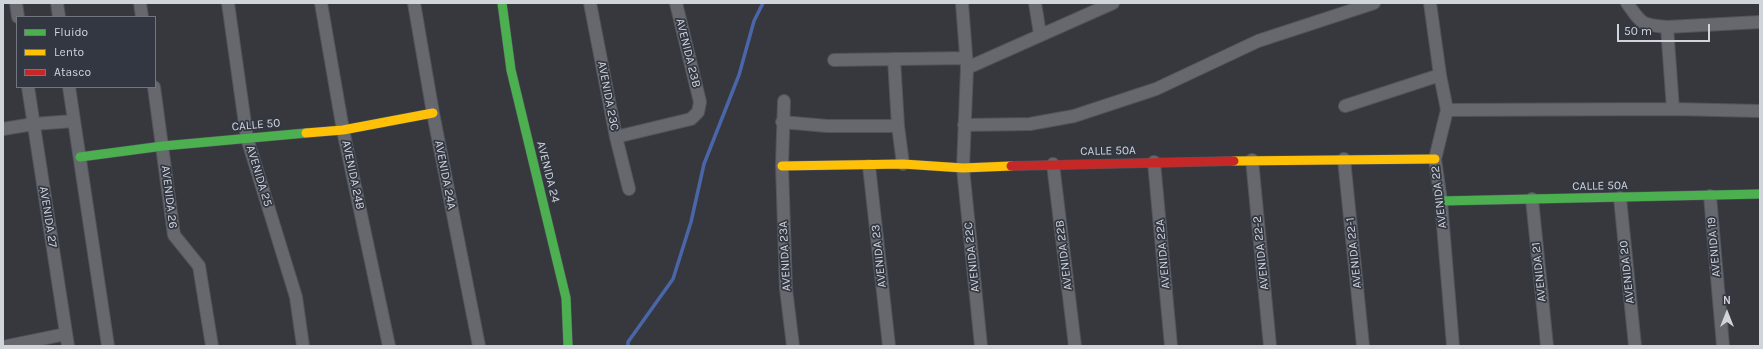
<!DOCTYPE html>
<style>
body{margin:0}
#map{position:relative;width:1763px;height:349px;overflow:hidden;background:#36383e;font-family:Karla,sans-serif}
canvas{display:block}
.frame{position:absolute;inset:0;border:4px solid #d0d4db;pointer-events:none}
.legend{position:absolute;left:16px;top:16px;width:140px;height:72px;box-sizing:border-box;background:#323742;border:1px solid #71767f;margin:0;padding:5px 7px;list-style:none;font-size:12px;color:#d0d4db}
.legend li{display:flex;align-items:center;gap:8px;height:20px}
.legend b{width:20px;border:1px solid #71767f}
.north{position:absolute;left:1707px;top:293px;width:40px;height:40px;-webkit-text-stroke:3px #323742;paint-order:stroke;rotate:0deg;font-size:11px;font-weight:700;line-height:16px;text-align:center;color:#d0d4db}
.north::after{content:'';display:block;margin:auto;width:14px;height:18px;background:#d0d4db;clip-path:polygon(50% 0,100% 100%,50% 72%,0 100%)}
.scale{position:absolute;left:1617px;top:24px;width:93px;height:18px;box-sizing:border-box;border:2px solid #d0d4db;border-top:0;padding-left:5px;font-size:12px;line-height:14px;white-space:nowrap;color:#d0d4db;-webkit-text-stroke:3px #323742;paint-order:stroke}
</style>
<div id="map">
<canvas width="1763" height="349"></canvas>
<div class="frame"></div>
<ul class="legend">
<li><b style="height:5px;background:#4caf50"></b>Fluido</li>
<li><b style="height:5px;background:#ffc107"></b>Lento</li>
<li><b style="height:5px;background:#c62828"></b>Atasco</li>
</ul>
<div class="north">N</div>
<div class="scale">50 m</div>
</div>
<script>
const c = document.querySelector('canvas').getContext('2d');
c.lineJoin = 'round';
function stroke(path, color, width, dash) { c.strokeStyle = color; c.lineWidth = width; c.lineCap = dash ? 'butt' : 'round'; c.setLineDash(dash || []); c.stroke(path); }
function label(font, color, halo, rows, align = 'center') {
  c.font = font + ' Karla,sans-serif'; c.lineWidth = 3.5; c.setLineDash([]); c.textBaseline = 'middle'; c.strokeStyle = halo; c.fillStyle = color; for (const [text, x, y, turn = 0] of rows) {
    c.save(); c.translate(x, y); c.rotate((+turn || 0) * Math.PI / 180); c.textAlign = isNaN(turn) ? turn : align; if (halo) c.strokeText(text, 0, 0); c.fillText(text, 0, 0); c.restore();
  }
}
const stream = new Path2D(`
 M628 346V342L673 279 691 222 704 164 739 75 754 21 763 3`);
const street = new Path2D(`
 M16 3 18 17
 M57 3 59 17
 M140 3 142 17
 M228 3 247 138 296 297 303 346
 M321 3 343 130 389 346
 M414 3 433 113 479 346
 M590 3 616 137 629 189
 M962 3 967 68 963 168 981 346
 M1035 3 1040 34
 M1430 3 1440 75 1447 110 1435 159 1441 201 1453 346
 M1627 3C1642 24 1641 25 1667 27L1673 109
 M1667 27 1760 22
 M894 59 898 126 903 164
 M834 60 966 58
 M967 68 1113 3
 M28 87 68 346
 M69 87 108 346
 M154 87 174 235 199 266 212 346
 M784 101 782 166 786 289 793 346
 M1345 106 1440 75
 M1447 110 1673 109 1760 111
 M782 122 827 126H898
 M964 125 1030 124 1074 116 1156 89 1258 41 1374 3
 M3 129 33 124 74 121
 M616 137 691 119 698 112 700 102 676 3
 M1344 159 1363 346
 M1252 160 1270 346
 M1154 162 1171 346
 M1053 164 1075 346
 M869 166 889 346
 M1710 196 1723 346
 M1620 198 1635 346
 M1532 199 1547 346
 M7 346 66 334`);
const fast = new Path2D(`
 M502 3 511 70 566 298 568 346
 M80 157 163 146 306 133
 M1441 201 1760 194`);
const slow = new Path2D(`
 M306 133 343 130 433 113
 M1234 161 1435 159
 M782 166 903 164 963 168 1011 166`);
const jam = new Path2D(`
 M1011 166 1234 161`);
const streetNames = [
 ["AVENIDA 23B",688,53,76],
 ["AVENIDA 23C",608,96,79],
 ["CALLE 50",256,125,-5],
 ["CALLE 50A",1108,151,-1],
 ["AVENIDA 24",548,172,76],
 ["AVENIDA 24B",353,175,78],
 ["AVENIDA 24A",445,175,79],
 ["AVENIDA 25",259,176,73],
 ["CALLE 50A",1600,186,-1],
 ["AVENIDA 26",169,197,83],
 ["AVENIDA 22",1439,197,-97],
 ["AVENIDA 27",48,217,81],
 ["AVENIDA 19",1714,247,-95],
 ["AVENIDA 22-2",1261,253,-96],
 ["AVENIDA 22-1",1354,253,-96],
 ["AVENIDA 22A",1163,254,-95],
 ["AVENIDA 22B",1064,255,-97],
 ["AVENIDA 23A",785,256,-93],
 ["AVENIDA 23",879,256,-96],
 ["AVENIDA 22C",972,257,-96],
 ["AVENIDA 21",1539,272,-96],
 ["AVENIDA 20",1627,272,-96]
];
stroke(stream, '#4b66a8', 3.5);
stroke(street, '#515459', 14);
stroke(fast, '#515459', 10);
stroke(slow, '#515459', 10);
stroke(jam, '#515459', 10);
stroke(street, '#66686e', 12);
stroke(fast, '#4caf50', 9);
stroke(slow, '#ffc107', 9);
stroke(jam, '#c62828', 9);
label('12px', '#d0d4db', '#323742', streetNames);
</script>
